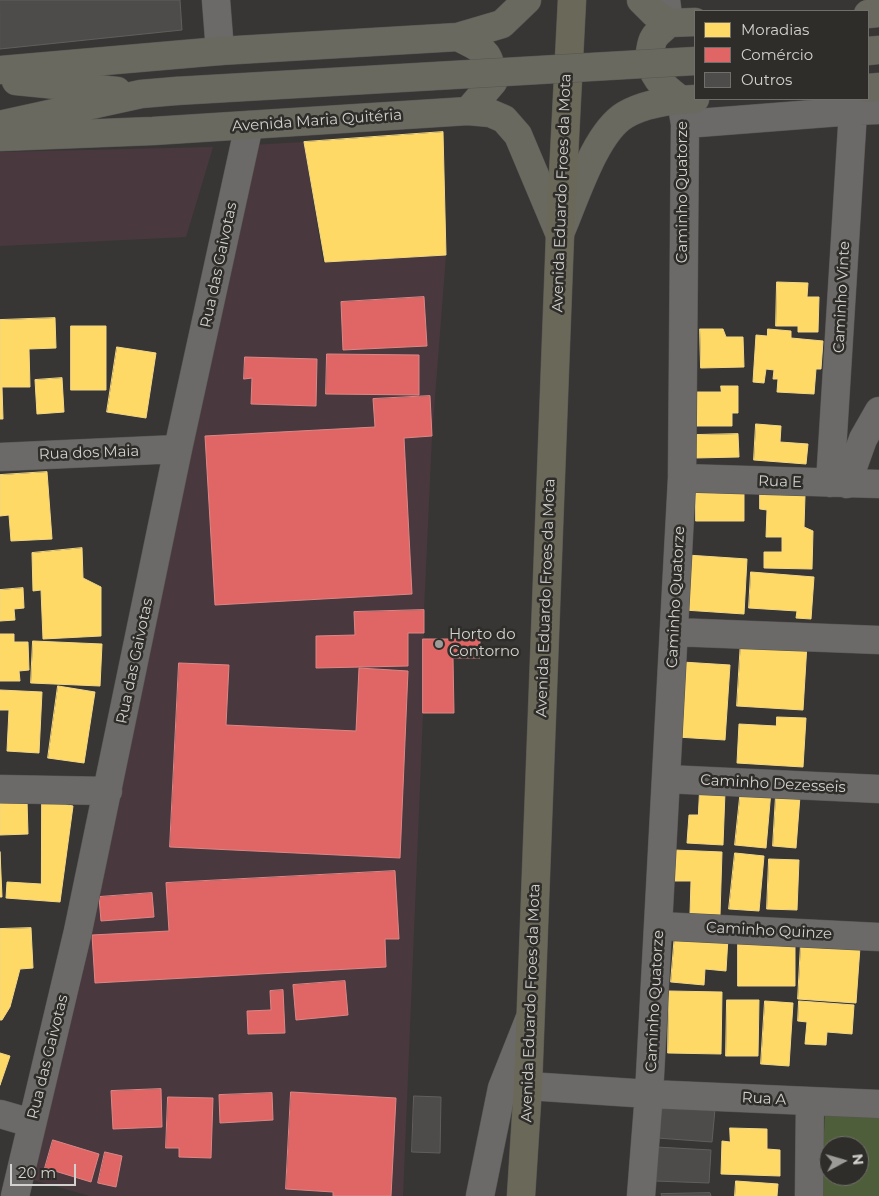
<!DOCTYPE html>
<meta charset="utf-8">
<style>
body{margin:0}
#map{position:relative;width:879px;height:1196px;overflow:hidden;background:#383634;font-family:Montserrat,sans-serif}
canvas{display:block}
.legend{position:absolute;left:694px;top:10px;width:175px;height:90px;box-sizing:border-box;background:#2f2d29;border:1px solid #706f6b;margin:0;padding:6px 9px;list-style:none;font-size:15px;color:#d2d1ce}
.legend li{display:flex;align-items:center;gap:10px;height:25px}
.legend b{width:25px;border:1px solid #706f6b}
.north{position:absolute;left:819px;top:1136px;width:50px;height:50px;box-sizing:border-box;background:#2f2d29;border:1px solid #706f6b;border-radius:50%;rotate:84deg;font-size:14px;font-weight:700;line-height:20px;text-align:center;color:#d2d1ce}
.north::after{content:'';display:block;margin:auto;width:18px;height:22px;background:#9c9b98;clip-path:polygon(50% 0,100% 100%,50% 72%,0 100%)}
.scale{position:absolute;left:10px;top:1164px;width:66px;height:22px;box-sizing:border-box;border:2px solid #d2d1ce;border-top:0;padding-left:6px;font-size:15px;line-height:18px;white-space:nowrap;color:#d2d1ce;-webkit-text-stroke:4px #2f2d29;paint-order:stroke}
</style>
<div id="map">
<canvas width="879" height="1196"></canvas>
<ul class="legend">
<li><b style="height:14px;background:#ffd966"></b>Moradias</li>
<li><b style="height:14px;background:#e06666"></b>Comércio</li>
<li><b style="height:14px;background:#4e4c4b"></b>Outros</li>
</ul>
<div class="north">N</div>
<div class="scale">20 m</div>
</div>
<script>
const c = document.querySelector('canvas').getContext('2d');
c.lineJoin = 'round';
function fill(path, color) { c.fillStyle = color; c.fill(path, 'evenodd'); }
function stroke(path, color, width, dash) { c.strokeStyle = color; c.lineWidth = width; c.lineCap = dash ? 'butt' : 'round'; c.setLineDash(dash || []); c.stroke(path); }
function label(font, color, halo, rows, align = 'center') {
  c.font = font + ' Montserrat,sans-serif'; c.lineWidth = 5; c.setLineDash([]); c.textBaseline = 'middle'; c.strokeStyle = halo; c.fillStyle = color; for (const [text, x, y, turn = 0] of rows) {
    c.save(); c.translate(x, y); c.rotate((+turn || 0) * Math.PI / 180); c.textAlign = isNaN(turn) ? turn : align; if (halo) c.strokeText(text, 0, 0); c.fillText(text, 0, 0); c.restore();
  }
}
const commercial = new Path2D(`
 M304 142 323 262 446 255 432 436 424 610 423 713 403 1196H90L33 1180 92 935 252 145Z
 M213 147 186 237 0 246V152Z`);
const green = new Path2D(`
 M825 1113 879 1116V1196H821ZM829 1146H859V1176H829Z`);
const homes = new Path2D(`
 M443 132 446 255 325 262 304 142Z
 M777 282 808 283 807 297H819L818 332H798V326H776Z
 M55 318 56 348 29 349 30 387H2L3 419H0V320Z
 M71 326H106V390H71Z
 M700 329H723L726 337H743L744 367 701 368Z
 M768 329 791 331V338L823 341 821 369H816L814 394 777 392 778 379H773L774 370 766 369 764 383 753 382 756 335 767 336Z
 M117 347 156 353 146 418 107 412Z
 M62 378 64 412 37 414 35 380Z
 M721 386H738V413H732V426H691V392H721Z
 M756 424 781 426 780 442 808 444 806 464 754 460Z
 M738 434 739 457 695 458V435Z
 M47 472 52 539 11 541 9 515 0 516V475Z
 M696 490H744V521H696Z
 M760 494 805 495 804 527 813 531 812 569 764 568V552H782V537H766L767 510 760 509Z
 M82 548 83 578 101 587V636L43 639 41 590 33 591 32 553Z
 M687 555 747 559 744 614 684 610Z
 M751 572 814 577 811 619 796 618 797 611 749 608Z
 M23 588 24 608 14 609 15 620 0 621V590Z
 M0 634H14V642H28L29 670 19 671 20 681H0Z
 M741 640 807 644 803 710 737 706Z
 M33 641 102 644 100 686 31 683Z
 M682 662 730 665 725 740 677 737Z
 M58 686 95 692 84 763 48 758Z
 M0 690 42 692 39 753 7 751 9 710H0Z
 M777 717 806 718 803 767 737 763 739 724 776 726Z
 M741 788 771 791 766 848 735 845Z
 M700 790 725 792 723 845 687 843 689 815H698Z
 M776 795 800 796 796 848 773 846Z
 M27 800 28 834 0 835V801Z
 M42 800 73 806 60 902 6 898 7 882 41 884Z
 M674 850 722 852 720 915 690 914 691 881H673Z
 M0 852 2 897H0Z
 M735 853 764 856 759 911 729 909Z
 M769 859 799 860 797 910 767 909Z
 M31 928 33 968 20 969 10 1007 2 1020H0V929Z
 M675 933 728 938 726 971 705 969 704 985 671 982Z
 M738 943 795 944V986H738Z
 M801 943 860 947 856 1003 798 999Z
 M669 991 722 992 721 1054 668 1053Z
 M727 1000H759L758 1056H726Z
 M765 1001 793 1003 789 1066 761 1064Z
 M799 1001 854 1005 852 1034 827 1032 826 1045 805 1044 807 1022 798 1021Z
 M0 1053 10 1056 0 1085Z
 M730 1128 767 1129V1149L780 1150V1176L721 1174 722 1141 730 1142Z
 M736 1181 778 1184 777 1196H735Z`);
const shops = new Path2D(`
 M424 297 427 346 343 350 341 302Z
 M327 354 419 355V395L326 394Z
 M245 357 317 359 316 406 251 404 252 378 244 379Z
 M430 396 432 436 404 438 412 594 215 605 205 436 375 427 373 399Z
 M424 610V633H408V666L316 668V636L355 635 354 612Z
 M423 639H480V658H453L454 713H423Z
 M179 663 229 665 226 725 356 731 359 668 408 671 400 858 170 847Z
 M395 871 399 939H385L386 967 95 983 92 935 169 931 166 883Z
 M152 893 154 917 101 921 99 897Z
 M345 981 348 1015 296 1020 293 985Z
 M283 990 285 1033 248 1034 247 1011 271 1010 270 991Z
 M161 1089 162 1127 113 1129 111 1091Z
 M291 1092 396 1098 391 1196H333V1192L286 1189Z
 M272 1093 273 1120 220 1123 219 1095Z
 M168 1097 213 1098 211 1158 179 1157V1148H166Z
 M53 1140 99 1154 91 1182 45 1168Z
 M105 1152 122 1156 116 1187 98 1183Z`);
const building = new Path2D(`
 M0 0H180L182 30 0 49Z
 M414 1096 441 1097 440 1153 412 1152Z
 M659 1105 715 1109 712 1142 657 1138Z
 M656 1147 711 1150 709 1183 655 1181Z
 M710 1193 711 1196H662L661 1194Z`);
const minor = new Path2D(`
 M216 0 220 51
 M666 0 669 23
 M685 124 853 111 879 110
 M0 457 178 449
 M682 478 879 484
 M830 483 853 111
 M847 484 863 439 879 411
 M674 632 879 640
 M666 779 879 789
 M0 789 108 791
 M659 926 879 937
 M528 1086 649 1094 879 1104
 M0 1114 31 1123
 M15 1196 78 931 178 449 249 125
 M480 1196 502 1088 529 1020
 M641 1196 649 1094 682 478 685 124 681 100
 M809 1196 810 1101`);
const major = new Path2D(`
 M641 0 654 13 669 23 695 22
 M868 14 879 13
 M669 23C665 27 661 30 657 34 652 39 651 45 650 52 650 77 663 86 681 100
 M458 37C485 51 490 50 493 82L468 111
 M868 51 879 50
 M0 70 220 51 458 37 502 24 527 0
 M16 81 117 91
 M868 88 879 87
 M4 124 141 94 176 91
 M0 137 153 131 468 111 490 113 504 119 518 135 560 235
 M561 231C575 199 595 133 625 115 645 103 672 100 695 99`);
const highway = new Path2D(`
 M521 1196 528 1086 560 235 572 0`);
const majorBridge = new Path2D(`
 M176 91 695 61`);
const markers = [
 [439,644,5,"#9c9b98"]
];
const streetNames = [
 ["Avenida Maria Quitéria",317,121,-4],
 ["Caminho Quatorze",683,192,-90],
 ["Avenida Eduardo Froes da Mota",562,193,-88],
 ["Rua das Gaivotas",219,265,-78],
 ["Caminho Vinte",842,297,-87],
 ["Rua dos Maia",89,453,-2],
 ["Rua E",780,482,2],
 ["Caminho Quatorze",676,597,-87],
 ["Avenida Eduardo Froes da Mota",546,598,-88],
 ["Rua das Gaivotas",135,661,-78],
 ["Caminho Dezesseis",773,784,3],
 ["Caminho Quinze",769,931,3],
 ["Caminho Quatorze",655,1001,-87],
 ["Avenida Eduardo Froes da Mota",531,1003,-88],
 ["Rua das Gaivotas",48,1057,-76],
 ["Rua A",764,1099,3]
];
const poiNames = [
 ["Horto do",449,635],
 ["Contorno",449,652]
];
fill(commercial, '#49393f');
fill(green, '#4f5e3a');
fill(homes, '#ffd966');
stroke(homes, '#f2d785', 1);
fill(shops, '#e06666');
stroke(shops, '#dc8685', 1);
fill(building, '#4e4c4b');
stroke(building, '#615f5e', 1);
stroke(minor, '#565552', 29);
stroke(major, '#565552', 29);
stroke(highway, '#565552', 29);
stroke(minor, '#6b6a68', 28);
stroke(major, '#6a695f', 28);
stroke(highway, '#6a6859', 28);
stroke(majorBridge, '#565552', 29, []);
stroke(majorBridge, '#6a695f', 28);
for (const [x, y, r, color] of markers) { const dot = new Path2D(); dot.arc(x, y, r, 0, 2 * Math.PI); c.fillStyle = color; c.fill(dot); stroke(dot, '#2f2d29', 2); }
label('15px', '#d2d1ce', '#2f2d29', streetNames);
label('15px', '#d2d1ce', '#2f2d29', poiNames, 'left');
</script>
